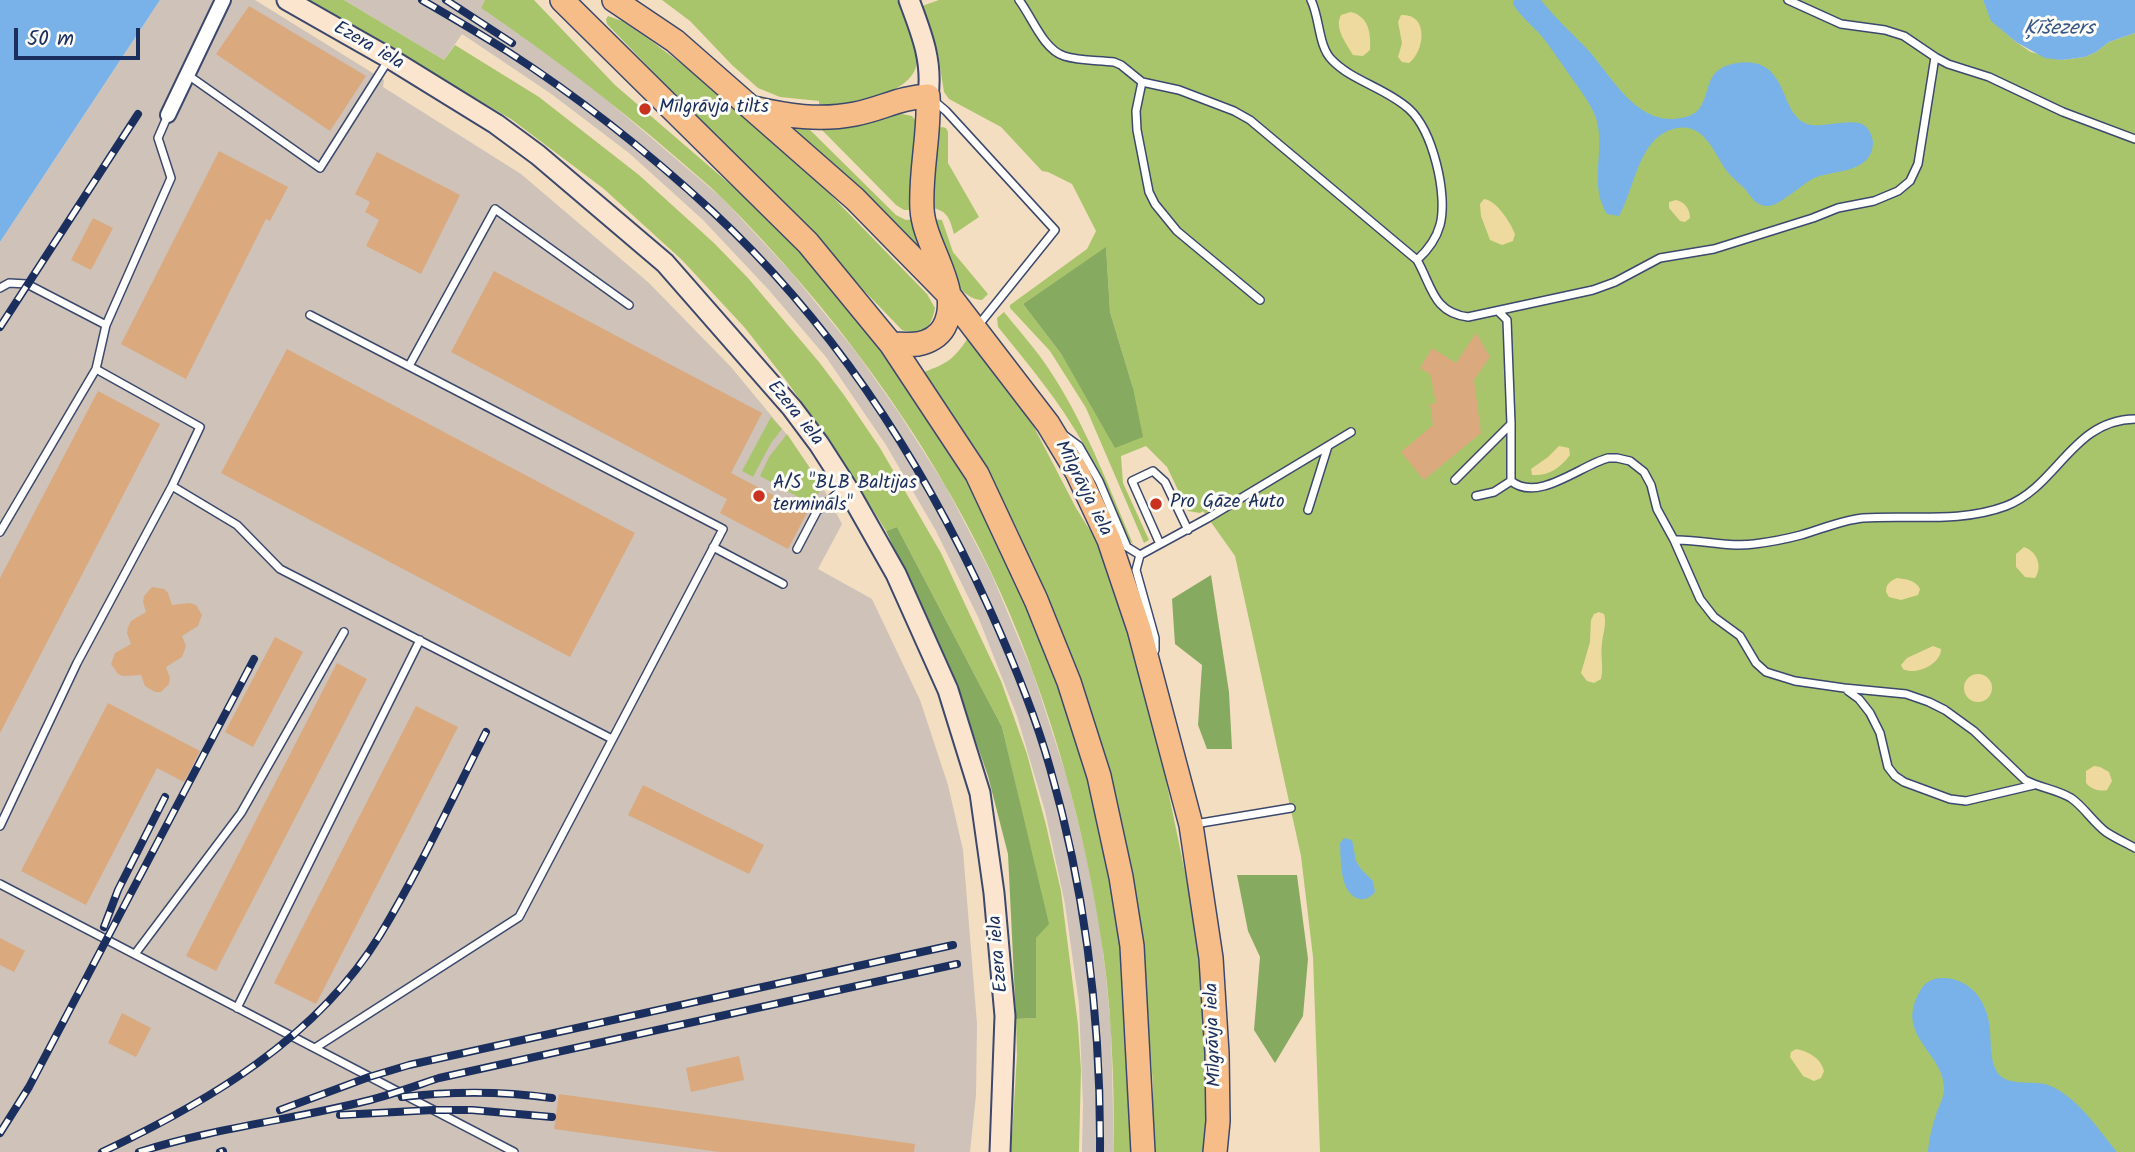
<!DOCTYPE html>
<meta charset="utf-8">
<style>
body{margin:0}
#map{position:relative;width:2135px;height:1152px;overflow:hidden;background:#f4dec2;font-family:Kalam,sans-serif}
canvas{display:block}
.scale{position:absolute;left:14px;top:28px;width:126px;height:32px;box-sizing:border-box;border:4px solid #1b2f5e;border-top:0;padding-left:9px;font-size:21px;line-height:24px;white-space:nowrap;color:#1b2f5e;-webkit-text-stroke:5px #fdfcf7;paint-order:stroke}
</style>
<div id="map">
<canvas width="2135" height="1152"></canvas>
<div class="scale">50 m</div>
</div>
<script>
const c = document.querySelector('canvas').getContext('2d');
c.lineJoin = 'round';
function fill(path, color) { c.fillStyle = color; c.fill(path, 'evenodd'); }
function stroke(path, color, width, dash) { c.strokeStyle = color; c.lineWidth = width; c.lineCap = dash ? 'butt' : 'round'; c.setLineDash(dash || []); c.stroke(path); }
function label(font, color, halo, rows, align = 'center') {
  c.font = font + ' Kalam,sans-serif'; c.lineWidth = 6; c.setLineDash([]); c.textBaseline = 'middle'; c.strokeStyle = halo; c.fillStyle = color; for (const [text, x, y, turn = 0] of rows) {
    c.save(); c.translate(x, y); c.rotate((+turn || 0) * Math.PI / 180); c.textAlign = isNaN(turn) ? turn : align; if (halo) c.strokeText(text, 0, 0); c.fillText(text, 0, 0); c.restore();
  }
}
const industrial = new Path2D(`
 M160 0H255L384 80 383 87 521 174 649 283 731 367 788 436 822 486 842 524 818 569 872 599 920 700 948 785 963 850 977 1024 976 1095 970 1152H0V242Z
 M344 0H485L481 8 533 43 594 89 722 198 790 271 856 352 899 413 946 487 991 573 1033 673 1067 778 1086 855 1100 927 1106 977 1111 1028 1114 1152H1082L1083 1104 1079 1004 1065 904 1045 811 1017 716 979 619 936 531 886 445 826 357 768 289 702 219 629 153 550 93 462 34 444 60Z`);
const green = new Path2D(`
 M308 0H344L444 60 455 45 539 97 639 175 714 243 748 278 819 362 844 395 880 448 941 553 1001 681 1027 754 1046 825 1061 891 1078 1025 1081 1070 1079 1152H1011L1017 1055 1016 1019 1036 1018V938L1023 817 1002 727 897 527 886 531 839 455 788 383 745 328 682 260 604 189 511 119Z
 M485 0H534L615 85 739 192 792 244 841 298 901 377 973 491 1029 606 1072 723 1101 823 1123 962 1131 1152H1114C1114 1077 1112 1000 1099 926 1080 806 1043 682 991 572 925 434 831 307 723 199 707 183 689 169 672 154 611 101 547 53 481 8Z
 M662 0H897C904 16 918 45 917 62 913 97 846 105 819 108V101L780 97 758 88 732 65 690 21Z
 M939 0H1983L1992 21 2016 42 2031 52 2061 60 2085 57 2096 52 2109 42 2135 33V1152H1320L1313 957 1301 856 1235 556 1203 511 1200 513 1188 511 1167 467 1146 446 1121 456 1123 483 1149 540 1144 543 1086 408 1050 351 1010 308V305L1087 249 1096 231 1072 184 1048 172 1042 171 1001 127 949 99 944 92 938 54 922 6ZM1106 248 1110 312 1133 388 1062 355 1023 304Z
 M608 16 622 21 650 40 711 86 788 151 927 294 935 308C931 329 923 336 902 330L607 24 606 19Z
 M893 112 912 116 918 124 912 210H904L896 205 819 127Z
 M786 124 806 126 896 215 906 220 915 219 923 259Z
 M942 127 946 128 948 132V163L979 217 954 234C950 220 948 210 931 208L938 128Z
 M934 219 942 220 953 252 988 294 982 300C950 298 942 245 934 219Z
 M1004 312C1021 333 1040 354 1054 377 1087 429 1109 487 1133 544L1127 538C1114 506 1101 475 1084 445 1060 402 1029 365 998 327L997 318Z
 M968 338 1004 381 1034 427 1076 508 1101 548 1133 639 1160 751 1196 926 1206 1011V1152H1152L1153 1085 1144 967 1065 644 1018 531 977 454 924 372C948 363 953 360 968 338Z
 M771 417 782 429 771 443 753 477 742 471Z
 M787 434 822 486 813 505 760 476 769 457Z`);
const forest = new Path2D(`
 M1106 247 1110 312 1133 388 1143 437 1115 448 1062 355 1023 304Z
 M897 527 1002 727 1049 924 1036 938V1018L1016 1019 1008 854 988 776 958 690 919 600 886 531Z
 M1211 575 1229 692 1232 749H1207L1198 725 1202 665 1175 644 1172 599Z
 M1237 875H1297L1308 959 1303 1016 1275 1063 1254 1030 1260 957 1248 931Z`);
const sand = new Path2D(`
 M1351 12C1369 17 1371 33 1370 50L1363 56 1353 55C1346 43 1334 28 1341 15Z
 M1401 15C1429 13 1425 51 1409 63L1402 62 1398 57 1402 43 1398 22Z
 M1484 199C1496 200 1511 223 1515 234L1513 241 1502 245 1490 240 1481 216 1480 204Z
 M1676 200C1685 202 1690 209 1690 218L1685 222 1680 221 1669 208V202Z
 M1559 446 1569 448 1570 455C1560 468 1549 476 1532 475L1531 469 1548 457Z
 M2024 547C2037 551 2043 567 2035 578L2025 577 2016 567V554Z
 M1897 578C1905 579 1916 580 1920 589L1918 595 1901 600 1889 597 1886 592C1886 584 1890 581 1897 578Z
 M1599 612 1604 614C1607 624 1603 633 1602 643 1600 655 1604 667 1601 679L1594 683 1587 681 1581 673 1590 642 1591 620 1594 614Z
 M1933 646 1941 649C1941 664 1916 676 1903 669L1901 665 1907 658Z
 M1964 688a14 14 0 1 1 28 0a14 14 0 1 1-28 0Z
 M2094 766 2100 767 2109 772 2112 781 2107 790C2099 792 2091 789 2086 783V771Z
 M1796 1049C1808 1051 1821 1058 1824 1071L1821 1078 1814 1081 1803 1076 1790 1057 1791 1052Z`);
const water = new Path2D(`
 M0 0H160L0 242Z
 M1514 0H1541C1555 18 1572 33 1588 50 1613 78 1637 126 1680 118 1687 117 1694 115 1699 109 1712 92 1703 68 1737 63 1792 55 1777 119 1811 125 1826 127 1853 118 1864 125 1869 128 1873 137 1873 143 1872 174 1832 170 1814 178 1801 185 1780 205 1769 206 1757 207 1752 198 1745 189 1739 183 1731 177 1726 170 1713 151 1703 120 1673 129 1638 139 1635 188 1619 216L1607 214C1588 184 1606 150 1596 118 1589 99 1575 84 1564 67 1556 56 1548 43 1538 32 1529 23 1520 15 1513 4Z
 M1983 0H2135V33L2109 42 2096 52 2085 57 2061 60 2045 58 2016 42 1991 21Z
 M1344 838 1352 840 1356 861 1361 869 1373 881 1375 892C1370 897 1367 900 1360 899 1339 895 1341 859 1340 843Z
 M1940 978C1970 977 1988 1001 1990 1030 1991 1043 1990 1060 1997 1072 2006 1087 2034 1080 2048 1085 2077 1096 2098 1129 2117 1152H1928C1929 1137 1933 1123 1938 1109 1941 1102 1944 1096 1944 1088 1944 1053 1895 1036 1919 993 1923 984 1930 979 1940 978Z`);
const building = new Path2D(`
 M249 6 366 76 330 131 216 54Z
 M219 151 288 187 270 221 266 219 186 379 121 344Z
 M377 152 460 195 421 274 366 246 379 220 365 212 370 202 355 194Z
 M93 218 113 228 91 270 71 260Z
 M494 271 762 413 731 473 807 513 788 549 720 513 727 499 451 352Z
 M1476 333 1490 357 1474 380 1481 433 1424 480 1401 452 1433 425 1430 404 1436 403 1430 374 1420 368 1432 348 1456 363Z
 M287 349 635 533 570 657 221 473Z
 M98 391 160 424 0 733V578Z
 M152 587 164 589 168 593 172 605 190 603 196 605 202 615 198 626 182 636 186 646 182 657 166 667 170 678 169 684 161 692H155L145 686 141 675 123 676 118 674 111 664 115 653 131 644 127 633 128 627 131 621 146 612 143 602 144 596Z
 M275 637 303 652 253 747 225 732Z
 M337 663 367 679 216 971 186 956Z
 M108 703 200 751 184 782 157 768 86 905 21 871Z
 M416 706 458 727 316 1004 274 983Z
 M643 785 764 845 749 874 628 815Z
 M0 938 25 951 14 972 0 965Z
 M122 1013 151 1028 136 1057 108 1043Z
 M739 1056 744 1080 691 1092 686 1068Z
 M559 1094 915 1144 914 1152H719L554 1129Z`);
const lane = new Path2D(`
 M1019 0C1032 17 1043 49 1064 56 1080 61 1098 60 1114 62L1121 65 1142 82 1179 90 1234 111 1250 120 1417 260
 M1311 0C1320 18 1318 46 1332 60 1352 81 1386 88 1409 109 1433 131 1448 195 1440 225 1436 240 1428 250 1417 260 1432 286 1433 313 1468 317L1593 290 1615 282 1660 258 1714 249 1813 218 1838 208 1874 201 1898 191 1910 181 1918 164 1935 57
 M1788 0 1841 24 1885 30 1904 36 1935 57 1948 64 1989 77 2063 112 2135 139
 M188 75 320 168 389 59
 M1142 82 1136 111 1137 130 1149 192 1155 204 1177 231 1260 300
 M933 100 946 111 1055 230 977 327
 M0 288 9 283 27 284 106 325
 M1498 311 1507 320 1511 424V481
 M310 315 723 529 519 917 315 1048
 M409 366 495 209 629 305
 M1064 435 1079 446 1099 481 1127 547 1140 555
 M1455 480 1511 424
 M172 486 237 525 280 569 612 739
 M1476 496 1494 492 1511 481C1538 503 1581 465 1608 458H1617L1630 461 1644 472 1651 485 1657 509 1674 540 1700 599 1714 617 1740 636 1756 663 1766 672 1795 681 1844 688 1906 694 1929 702 1945 710 1974 731 2025 780C2040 788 2056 789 2071 798 2084 807 2093 822 2106 832 2115 838 2126 843 2135 848
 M1308 510 1328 446
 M0 532 96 369 106 325 171 178 158 138 168 115
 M1674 540C1701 539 1727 548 1754 544 1770 542 1786 539 1801 535 1822 529 1842 520 1863 518 1910 515 1961 523 2006 506 2058 486 2072 420 2135 419
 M1160 544 1132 481 1153 471 1165 482 1188 530
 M713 547 783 584
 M797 549 817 511 846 486
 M1155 650V638L1136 570 1140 555 1208 518 1351 432
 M1848 691 1859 699 1870 713 1880 733 1888 767 1895 776 1904 782 1950 799 1966 801 2034 785
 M1195 824 1291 808
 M0 826 77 663 172 486 200 427 96 369
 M0 884 514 1152
 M135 954 241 813 344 632
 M237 1008 420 640`);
const street = new Path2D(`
 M168 115 223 0`);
const secondary = new Path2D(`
 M287 0 389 58 496 124 538 155 665 263 792 408 819 444 846 486 896 574 948 690 980 793 994 893 1005 1016 1000 1152
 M909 0C921 32 933 61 928 96`);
const primary = new Path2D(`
 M562 0 808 243 891 344 977 474 1036 600 1069 682 1099 776 1121 877 1132 946 1143 1152
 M614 0 675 41 855 199 949 295 1048 424 1077 472 1109 540 1139 629 1191 825 1211 958 1217 1053 1218 1121 1215 1152
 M753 108C787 116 820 121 855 114 881 109 901 97 928 96 930 134 920 171 922 209 924 247 964 290 944 327 939 336 929 342 918 344 910 345 900 344 891 344`);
const rail = new Path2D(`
 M422 0C451 17 479 33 507 51 580 98 649 153 713 212 832 323 923 462 990 610 1013 661 1035 714 1050 768 1086 893 1101 1022 1100 1152
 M446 0 512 43
 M0 327 138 114
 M104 927 118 890 165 797
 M402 1097C453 1091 501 1091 552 1098
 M280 1110 369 1077 409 1065 953 945
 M340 1115 433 1110H472L552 1117
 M0 1133 29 1087 254 659
 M102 1152C208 1102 317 1038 380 935 419 871 452 799 486 732
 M139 1152C214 1128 291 1120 366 1101 391 1095 415 1086 439 1078L957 964
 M220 1152 223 1151`);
const markers = [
 [645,109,7,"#c8321e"],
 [759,496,7,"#c8321e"],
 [1156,504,7,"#c8321e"]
];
const streetNames = [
 ["Ezera iela",368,47,30],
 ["Ezera iela",794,414,51],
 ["Mīlgrāvja iela",1082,489,63],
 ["Ezera iela",1000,954,-95],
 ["Mīlgrāvja iela",1215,1035,-92]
];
const poiNames = [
 ["Mīlgrāvja tilts",659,109],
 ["A/S \"BLB Baltijas",773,485],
 ["termināls\"",773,507],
 ["Pro Gāze Auto",1170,504]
];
const waterNames = [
 ["Ķīšezers",2059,30]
];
fill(industrial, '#cec2b9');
fill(green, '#a9c56c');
fill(forest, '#86aa60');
fill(sand, '#eeda9e');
fill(water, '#78b2e9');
fill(building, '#daaa7e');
stroke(lane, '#3c496d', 10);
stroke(street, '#3c496d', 18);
stroke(secondary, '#3c496d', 23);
stroke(primary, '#3c496d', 26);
stroke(lane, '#fff', 7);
stroke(street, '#fff', 14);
stroke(secondary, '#fce5cf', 19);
stroke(primary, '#f7bd88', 23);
stroke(rail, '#1b2f5e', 8);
stroke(rail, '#fdfcf7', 5, [16]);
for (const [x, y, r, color] of markers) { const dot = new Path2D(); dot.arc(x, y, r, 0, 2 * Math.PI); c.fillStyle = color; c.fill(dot); stroke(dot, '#fdfcf7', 2.5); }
label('19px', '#1b2f5e', '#fdfcf7', streetNames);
label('19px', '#1b2f5e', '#fdfcf7', poiNames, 'left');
label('italic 21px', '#375688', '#fdfcf7', waterNames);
</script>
